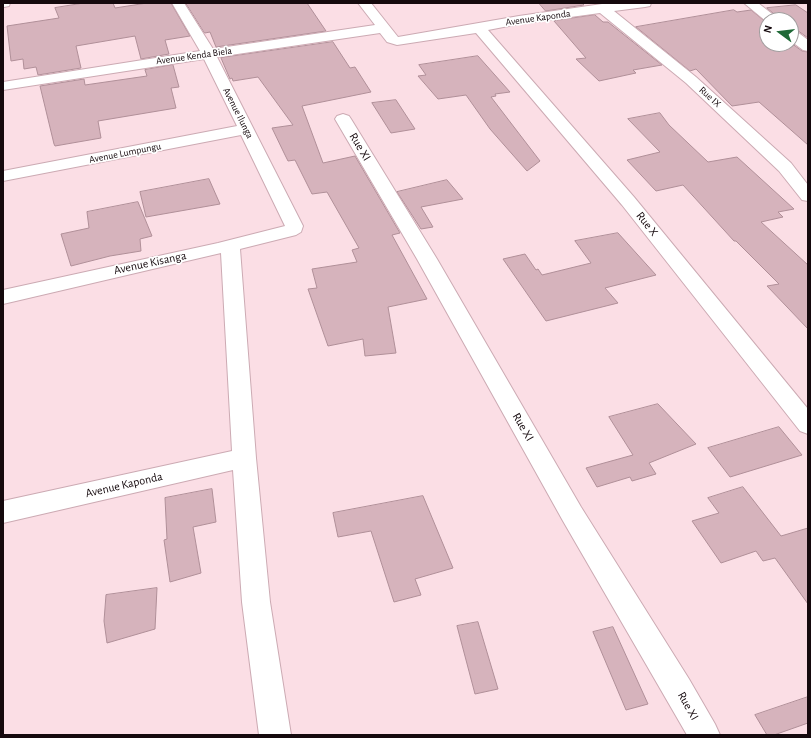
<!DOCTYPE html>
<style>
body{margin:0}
#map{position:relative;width:811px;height:738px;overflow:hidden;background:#fbdee5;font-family:"Alegreya Sans",sans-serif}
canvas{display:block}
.frame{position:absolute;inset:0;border:4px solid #15090d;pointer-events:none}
.north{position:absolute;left:759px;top:12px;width:40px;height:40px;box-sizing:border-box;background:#fff;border:1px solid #a19d9e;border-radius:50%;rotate:285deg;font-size:11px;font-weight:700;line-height:16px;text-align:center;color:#15090d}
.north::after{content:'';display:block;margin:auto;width:14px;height:18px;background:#1f6937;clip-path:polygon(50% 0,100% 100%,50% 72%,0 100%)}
</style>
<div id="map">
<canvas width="811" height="738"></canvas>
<div class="frame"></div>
<div class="north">N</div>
</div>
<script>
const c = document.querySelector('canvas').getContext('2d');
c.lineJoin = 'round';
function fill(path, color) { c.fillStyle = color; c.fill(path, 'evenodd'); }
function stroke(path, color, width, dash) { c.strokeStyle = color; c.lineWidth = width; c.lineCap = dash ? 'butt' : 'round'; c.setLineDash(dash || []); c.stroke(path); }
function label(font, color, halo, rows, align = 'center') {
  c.font = font + ' "Alegreya Sans",sans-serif'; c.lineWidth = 3.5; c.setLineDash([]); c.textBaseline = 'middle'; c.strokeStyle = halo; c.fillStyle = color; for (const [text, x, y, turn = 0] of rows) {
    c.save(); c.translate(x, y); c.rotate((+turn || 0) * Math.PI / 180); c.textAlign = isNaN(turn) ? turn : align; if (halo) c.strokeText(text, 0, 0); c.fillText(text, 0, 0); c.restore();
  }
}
const building = new Path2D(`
 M84 3H113L115 8 147 3H171L190 36 165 40 169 54 141 59 135 36 76 46 81 68 38 75 36 67 24 69 23 59 11 61 7 26 59 18 55 8Z
 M186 3H307L326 31 216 47 210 32 205 33Z
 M539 3H582L584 5 546 11Z
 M796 5 808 13V38L797 30 791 29V20H781L767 8Z
 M734 10 737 12 751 10 767 23V44L791 43 802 51 808 52V145L759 102 732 106 696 69 690 71 636 27Z
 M595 15 603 22H608L662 65 633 70 636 73 599 81 576 59 586 58 554 21Z
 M333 42 350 68 355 67 371 92 302 106 323 163 355 156 400 233 392 235 427 299 388 307 396 353 365 356 363 339 328 346 308 289 317 288 312 269 357 262 352 250 359 248 327 192 312 194 295 160 288 161 285 155 272 128 293 125 258 77 233 81 232 78 230 79 221 58Z
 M478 56 510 92 495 94 496 96 491 97 540 161 527 171 490 129 466 95 438 99 418 76 426 75 419 65Z
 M173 65 179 87 171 88 176 108 98 121 101 138 55 146 54 144 40 86 84 79 85 85 147 76 145 70Z
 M396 100 415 129 391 133 372 103Z
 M660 113 669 125 708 162 737 157 794 209 778 212 783 217 761 222 808 265V329L767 286 779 284 736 241H734L683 185 656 191 627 160 660 152 628 119Z
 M209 179 220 204 146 217 140 192Z
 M447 180 463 199 421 207 433 227 421 229 397 192Z
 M138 202 152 236 140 239 141 251 110 256 71 266 61 234 89 228 87 212Z
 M618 233 656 275 605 288 618 303 546 321 503 259 525 254 536 270 538 269 542 275 591 263 575 241Z
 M658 404 696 444 649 463 656 474 632 481 630 477 597 487 586 468 633 455 609 417Z
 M779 427 802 455 730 477 708 448Z
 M743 487 781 536 808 528V604L775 558 763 561 756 551 721 563 692 521 719 513 708 498Z
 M212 489 216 522 193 527 201 573 170 582 164 540 167 539 165 498Z
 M423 496 453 568 415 579 421 595 394 602 371 531 338 537 333 513Z
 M157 588 155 629 107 643 104 621 106 595Z
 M478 622 498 689 475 694 457 626Z
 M613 627 648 704 626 710 593 632Z
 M808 697V723L774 735H767L755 715Z`);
const minor = new Path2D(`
 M3 3H10L9 6 4 7Z
 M172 3H184L213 49 375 25 358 3H371L398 37 519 16 602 4 651 3 650 6 645 7 614 11 696 77 791 163 808 185V201L802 200 779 171 686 83 600 13 519 24 488 30 634 197 808 409V434L800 431 622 205 476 33 397 45 387 42 380 33 217 57 303 226 301 232 296 235 240 249 256 458 270 602 291 735H259L242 602 233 470 3 523V501L232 451 221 253 3 304V290L218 243 285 226 241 135 3 181V171L237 126 204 59 3 90V82L200 51Z
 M744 3H758L780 20H767V22Z
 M791 30 796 31 808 40V51L803 50 791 41Z
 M343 114 349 116 351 119 437 259 581 507 689 679 715 724 720 735H687L563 521 417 259 335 119 337 116Z`);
const farStreetnames = [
 ["Avenue Kaponda",538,18,-8],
 ["Avenue Kenda Biela",194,56,-8],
 ["Rue IX",710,97,42],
 ["Avenue Ilunga",238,113,63],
 ["Avenue Lumpungu",125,153,-11]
];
const streetNames = [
 ["Rue XI",360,147,59],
 ["Rue X",647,224,52],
 ["Avenue Kisanga",150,263,-12],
 ["Rue XI",523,427,60],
 ["Avenue Kaponda",124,485,-13],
 ["Rue XI",688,706,61]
];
fill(building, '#d6b3bc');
stroke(building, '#b08f98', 1);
stroke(minor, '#ccaab3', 2);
fill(minor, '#fff');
label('10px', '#15090d', '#fff', farStreetnames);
label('12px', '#15090d', '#fff', streetNames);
</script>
